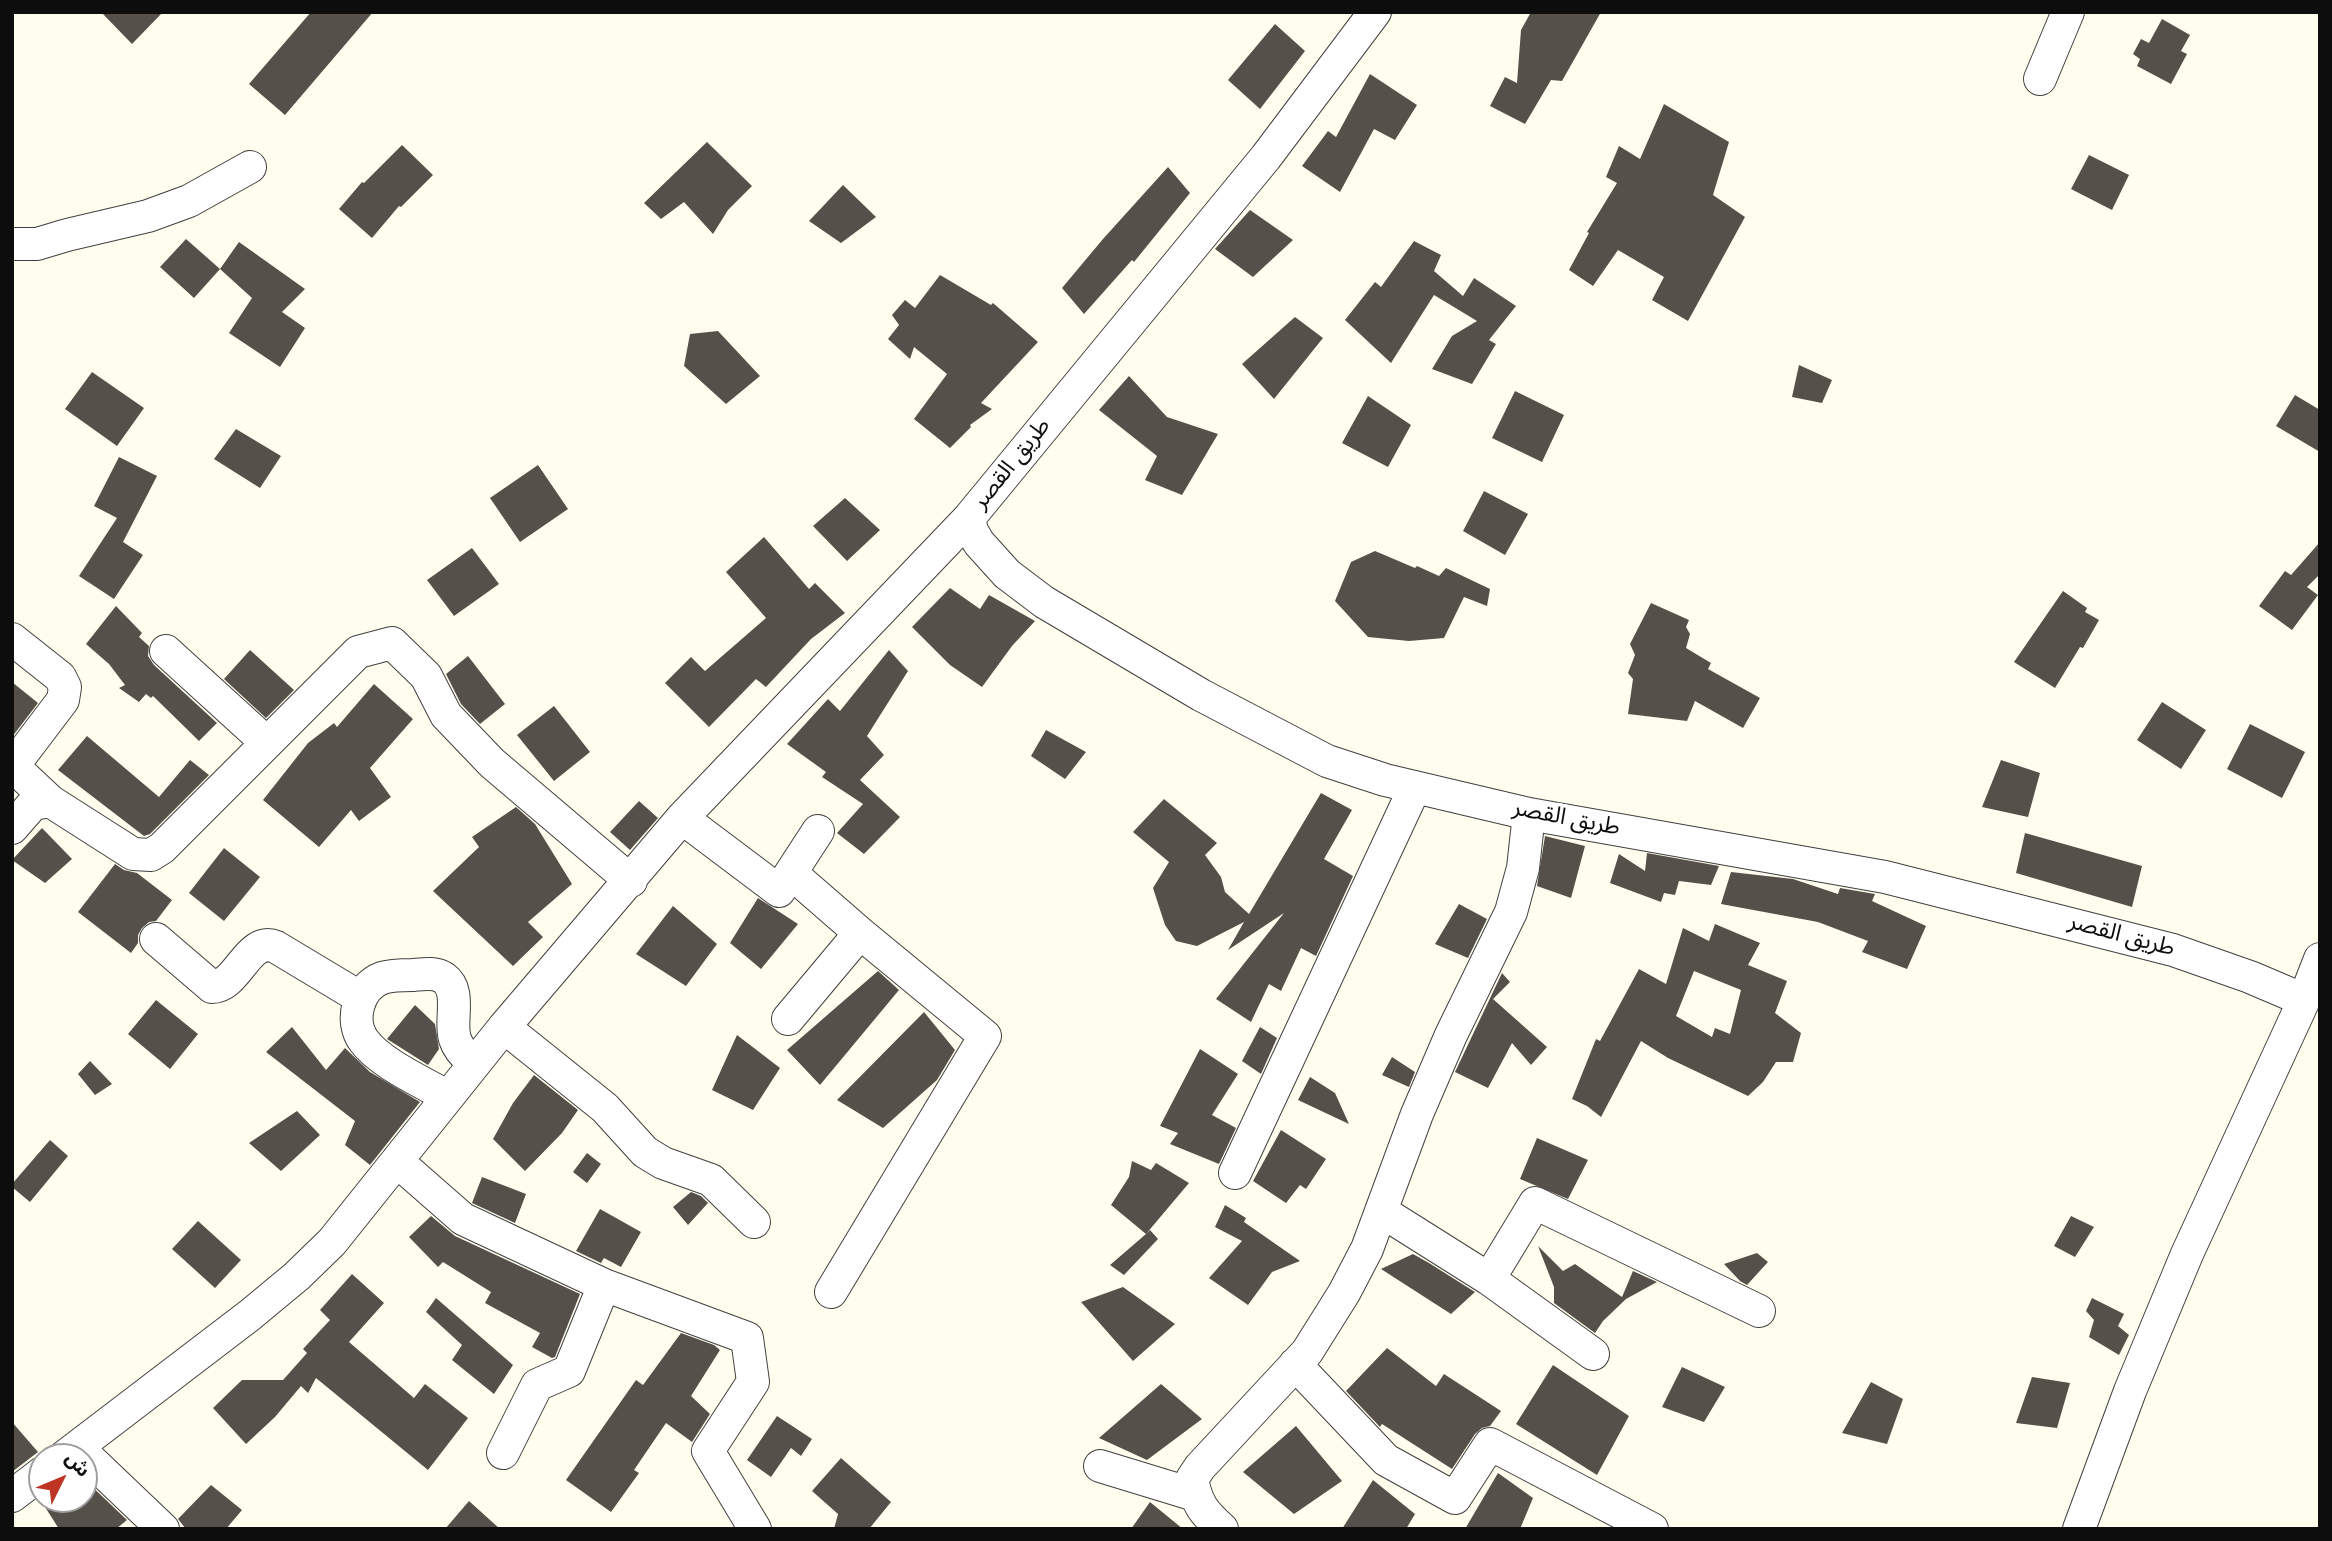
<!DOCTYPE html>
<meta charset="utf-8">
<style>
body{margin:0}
#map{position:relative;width:2332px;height:1541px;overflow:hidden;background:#fffeee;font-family:Spectral,"Noto Sans Arabic",serif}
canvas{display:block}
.frame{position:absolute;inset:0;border:14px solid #0d0d0d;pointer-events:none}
.north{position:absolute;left:28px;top:1443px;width:70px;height:70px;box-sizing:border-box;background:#fff;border:2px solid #9e9e9e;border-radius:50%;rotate:47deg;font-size:19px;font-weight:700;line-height:28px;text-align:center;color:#0d0d0d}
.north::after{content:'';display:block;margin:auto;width:24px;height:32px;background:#bf3524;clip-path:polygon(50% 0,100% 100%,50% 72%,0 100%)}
</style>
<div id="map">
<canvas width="2332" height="1541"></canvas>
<div class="frame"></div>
<div class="north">ش</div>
</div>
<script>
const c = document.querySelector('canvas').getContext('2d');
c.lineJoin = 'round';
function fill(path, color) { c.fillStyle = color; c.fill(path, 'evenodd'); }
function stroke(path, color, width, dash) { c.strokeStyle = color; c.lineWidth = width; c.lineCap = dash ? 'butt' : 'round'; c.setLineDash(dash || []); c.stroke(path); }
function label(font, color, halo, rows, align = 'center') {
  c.font = font + ' Spectral,"Noto Sans Arabic",serif'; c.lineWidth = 7; c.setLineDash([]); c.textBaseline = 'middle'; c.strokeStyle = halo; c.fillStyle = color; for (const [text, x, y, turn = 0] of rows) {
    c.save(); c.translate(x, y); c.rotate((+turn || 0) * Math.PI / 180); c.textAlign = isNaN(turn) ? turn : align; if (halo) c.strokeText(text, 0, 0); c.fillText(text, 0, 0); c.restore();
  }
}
const building = new Path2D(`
 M101 12H163L132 44Z
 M311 12H373L285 115 249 84Z
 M1531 12H1601L1562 81 1551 80 1525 124 1490 106 1505 77 1517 83 1521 30Z
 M2162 19 2190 35 2181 51 2187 54 2171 84 2137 66 2140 59 2133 54 2141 39 2149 43Z
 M1275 24 1305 51 1260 109 1228 80Z
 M1370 74 1417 105 1395 140 1374 129 1340 192 1302 166 1328 131 1336 137Z
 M1664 104 1729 142 1713 195 1745 217 1688 321 1652 300 1664 277 1618 250 1593 286 1569 270 1589 233 1587 232 1617 183 1606 177 1619 146 1640 159Z
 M707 142 752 186 728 210 713 234 684 202 661 219 644 203Z
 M402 145 433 175 401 207 399 206 372 238 339 209 362 182 364 183Z
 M2089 155 2129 175 2112 210 2071 189Z
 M1168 167 1190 193 1134 262 1132 260 1084 314 1062 288 1103 239Z
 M843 185 876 217 841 243 809 221Z
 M1250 210 1293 240 1253 277 1215 249Z
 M186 239 220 269 194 298 160 267Z
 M1414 241 1441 255 1434 271 1463 296 1474 278 1516 306 1489 340 1496 344 1472 384 1432 369 1452 336 1477 321 1434 295 1391 363 1345 320 1375 282 1381 287Z
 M239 242 305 289 282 312 305 328 280 367 229 333 252 298 220 269Z
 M940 275 991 305 993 303 1038 342 981 403 992 409 970 425 971 427 950 448 914 419 947 374 914 347 910 359 888 339 899 325 892 315 905 300 915 308Z
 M1295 317 1323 338 1274 399 1242 364Z
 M718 331 760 376 726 404 684 366 690 334Z
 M1799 365 1832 380 1822 403 1792 397Z
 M92 372 144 408 117 446 65 409Z
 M1129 376 1167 417 1218 434 1182 495 1145 480 1157 456 1099 410Z
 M1515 391 1564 415 1542 462 1492 438Z
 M2295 395 2320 410V452L2276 426Z
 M1368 396 1411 425 1388 467 1342 443Z
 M236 429 281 456 260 488 214 459Z
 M119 457 157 476 123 542 143 555 114 599 79 576 117 518 94 506Z
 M538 465 568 509 520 542 490 498Z
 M1484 491 1528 514 1505 555 1463 531Z
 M845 498 880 530 847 561 813 526Z
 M764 537 809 589 815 583 845 613 811 639 766 687 756 679 709 727 665 683 691 657 705 671 766 618 726 572Z
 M2320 542V574L2307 587 2318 595 2292 630 2259 606 2285 571 2291 575Z
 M472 548 499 584 454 616 427 580Z
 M1375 551 1415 568 1417 566 1439 576 1446 568 1490 589 1487 606 1464 597 1444 638 1409 641 1368 637 1335 601 1351 562Z
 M950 588 980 609 989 595 1035 621 1012 646 982 687 950 665 912 627Z
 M2063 591 2087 608 2085 612 2099 620 2083 648 2080 647 2055 688 2014 662Z
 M1651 603 1689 620 1686 627 1690 634 1686 648 1711 663 1708 669 1760 698 1743 728 1695 701 1687 721 1628 714 1633 679 1628 673 1635 655 1630 644Z
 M116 606 142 633 139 637 149 646 148 656 154 665 217 723 199 741 153 696 151 698 146 694 139 702 119 688 125 685 109 664 86 644Z
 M250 650 294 690 266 718 224 679Z
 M889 650 908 671 867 736 884 755 860 780 900 817 864 854 837 833 863 804 822 777 826 772 787 744 828 699 840 711Z
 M468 656 505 704 480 724 461 704 446 674Z
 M12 682 38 703 12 737Z
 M374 684 413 719 370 768 391 797 359 821 351 810 319 847 263 800 308 743 334 723 337 727Z
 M2162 702 2206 730 2181 769 2137 740Z
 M554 706 590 752 554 781 517 735Z
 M2250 724 2305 752 2282 798 2227 769Z
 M1046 730 1086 752 1065 779 1031 756Z
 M87 736 159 797 190 760 209 775 150 834 144 836 58 770Z
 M2001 760 2040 773 2028 817 1982 807Z
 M1321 793 1352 810 1324 859 1353 876 1316 956 1301 948 1281 991 1269 984 1251 1022 1216 999 1284 913 1228 950 1244 922 1197 946 1176 941 1165 925 1153 888 1169 862 1133 832 1164 799 1217 843 1205 855 1221 877 1225 892 1249 914Z
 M639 801 658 818 630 850 610 832Z
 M516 807 535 824 572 884 528 922 543 937 513 966 433 891 479 847 472 837Z
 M42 828 72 859 45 883 12 860Z
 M2025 833 2142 866 2132 907 2016 873Z
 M1545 836 1585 846 1571 898 1537 886Z
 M224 848 260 877 224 921 189 893Z
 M1647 853 1719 866 1711 885 1679 881 1675 895 1664 893 1661 902 1610 883 1619 854 1645 871Z
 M115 864 124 870 137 873 172 900 156 921 149 922 142 928 138 935V943L131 953 78 912Z
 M1731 872 1793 879 1838 894 1840 888 1875 894 1872 901 1926 926 1907 969 1862 952 1868 941 1818 922 1721 904Z
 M758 898 798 924 761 969 730 943Z
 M1459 904 1487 919 1468 958 1435 944Z
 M673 906 717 944 686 986 636 954Z
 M1715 924 1760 943 1748 965 1787 981 1775 1013 1801 1033 1793 1062H1776L1763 1082 1748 1096 1668 1058 1641 1041 1601 1117 1587 1106 1572 1099 1596 1039 1600 1041 1639 969 1666 984 1683 928 1709 941ZM1694 971 1741 990 1730 1034 1715 1028 1712 1037 1676 1016Z
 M878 971 899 990 820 1085 787 1050Z
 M1502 973 1510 982 1493 999 1547 1047 1531 1065 1512 1043 1488 1088 1455 1072Z
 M156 1000 198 1034 170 1069 128 1034Z
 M415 1005 435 1024 439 1049 428 1065 387 1039Z
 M924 1012 955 1050 937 1080 883 1128 837 1100Z
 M292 1027 326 1070 345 1048 370 1072 420 1102 370 1165 345 1145 355 1121 266 1052Z
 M1260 1027 1277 1038 1261 1074 1242 1061Z
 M737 1035 780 1068 753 1110 712 1090Z
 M1200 1049 1238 1074 1212 1115 1236 1128 1219 1164 1170 1144 1178 1133 1160 1126Z
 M1392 1057 1415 1072 1409 1087 1382 1075Z
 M90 1061 112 1084 95 1095 78 1074Z
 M534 1075 578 1110 562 1133 525 1171 493 1139 513 1103Z
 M1310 1077 1335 1093 1349 1124 1298 1100Z
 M297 1111 320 1135 281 1171 249 1143Z
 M1281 1130 1326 1159 1306 1189 1300 1185 1286 1203 1253 1181Z
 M1537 1138 1588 1160 1568 1199 1520 1179Z
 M50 1140 68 1156 30 1202 12 1187V1184Z
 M587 1153 601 1164 587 1183 573 1172Z
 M1132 1161 1151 1170 1156 1163 1189 1183 1146 1234 1150 1230 1158 1239 1124 1275 1110 1265 1146 1234 1111 1205 1129 1177Z
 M482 1177 526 1194 515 1223 472 1203Z
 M691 1192 701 1196 708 1203 688 1225 673 1207Z
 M1225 1205 1246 1218 1244 1222 1300 1261 1272 1272 1248 1305 1209 1278 1242 1241 1215 1227Z
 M600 1209 641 1232 621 1267 604 1258 601 1263 576 1251Z
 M431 1216 455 1236 580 1294 555 1357 552 1358 532 1347 540 1333 485 1303 491 1292 443 1262 438 1267 409 1237Z
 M2071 1216 2094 1227 2075 1257 2054 1246Z
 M198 1221 241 1260 215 1288 172 1249Z
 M1538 1246 1563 1271 1575 1264 1622 1297 1633 1271 1657 1282 1626 1299 1603 1321 1595 1333 1554 1303V1287Z
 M1757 1253 1768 1262 1747 1285 1740 1281 1724 1264Z
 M1413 1254 1429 1263 1475 1292 1451 1314 1381 1269Z
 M352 1274 384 1303 349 1342 414 1398 425 1384 468 1418 428 1470 316 1378 308 1393 301 1386 275 1417 246 1444 213 1408 242 1380H283L307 1353 303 1349 330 1320 320 1310Z
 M1123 1287 1175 1324 1133 1361 1081 1302Z
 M436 1298 513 1365 494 1394 452 1360 462 1345 426 1312Z
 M2092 1298 2124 1314 2118 1326 2129 1335 2119 1355 2089 1337 2094 1320 2086 1311Z
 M681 1333 714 1345 720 1350 691 1396 710 1414 692 1442 666 1423 634 1470 639 1473 611 1512 566 1480 636 1380 643 1385Z
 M1387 1348 1436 1386 1444 1374 1501 1411 1490 1426 1482 1428 1475 1434 1452 1469 1382 1424 1380 1427 1346 1391Z
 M1553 1365 1629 1416 1597 1475 1516 1424Z
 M1682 1367 1725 1387 1704 1422 1662 1407Z
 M2032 1377 2070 1383 2057 1428 2016 1423Z
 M1871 1382 1903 1399 1887 1444 1842 1433Z
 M1161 1384 1202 1419 1147 1460 1099 1438Z
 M777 1416 812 1439 801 1456 791 1448 771 1477 747 1460Z
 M12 1422 38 1452 12 1472Z
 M1296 1426 1342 1481 1294 1514 1243 1472Z
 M841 1458 891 1502 869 1529H834L838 1514 812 1491Z
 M1498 1473 1533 1498 1520 1529H1465Z
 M84 1479 127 1520 116 1529H59L40 1499H84Z
 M1373 1480 1415 1514 1406 1529H1342Z
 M211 1485 242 1510 226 1529H186L178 1519Z
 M469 1501 500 1529H445Z
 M1150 1502 1183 1529H1131Z`);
const minor = new Path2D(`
 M2040 79 2068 12
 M12 244H37L67 235 148 216 189 201 250 167
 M969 518 972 531 979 543 1007 574 1044 602 1201 695 1327 761 1385 780 1529 814 1885 877 2173 950 2250 977 2304 1000 2187 1254 2130 1391 2079 1529
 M12 639 60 677 65 687 63 700 16 762 17 770 50 801
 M166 651 267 743
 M682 818 779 891 818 831
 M12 828 33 804 50 801 133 854 151 855 162 848 358 652 392 643 426 676 446 715 492 763 631 881
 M156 939 212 987C238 987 248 935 276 947L361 998
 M2304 1000 2320 959
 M788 1019 860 933 791 873
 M504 1027 605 1108 645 1152 663 1163 711 1180 754 1222
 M448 1097C423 1082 381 1064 364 1041 349 1021 358 987 382 978 391 975 403 975 413 975 424 974 435 972 444 978 462 991 449 1021 455 1039 458 1049 466 1057 474 1064
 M398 1162 463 1219 604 1285 569 1371 537 1385 503 1453
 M1235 1173 1415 787
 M1381 1211 1489 1279 1593 1354
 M1489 1279 1535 1203 1759 1311
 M604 1285 747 1338 753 1382 708 1451 755 1529
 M831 1292 985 1036 860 933
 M1295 1364 1386 1460 1455 1498 1490 1444 1652 1529
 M77 1447 163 1529
 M64 1457 250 1315 297 1276 332 1242 504 1027 682 818 969 518 1266 157 1375 12
 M1100 1466 1195 1495
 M12 1496 42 1473
 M1222 1529C1203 1512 1197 1504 1192 1479L1200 1467 1307 1352 1344 1293 1367 1249 1417 1114 1451 1035 1511 912 1523 868 1529 814`);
const streetNames = [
 ["طريق القصر",1013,465,-51],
 ["طريق القصر",1566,820,11],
 ["طريق القصر",2121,937,15]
];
fill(building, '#56504a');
stroke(minor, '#404040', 34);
stroke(minor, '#fff', 32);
label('23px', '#0d0d0d', '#fff', streetNames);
</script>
